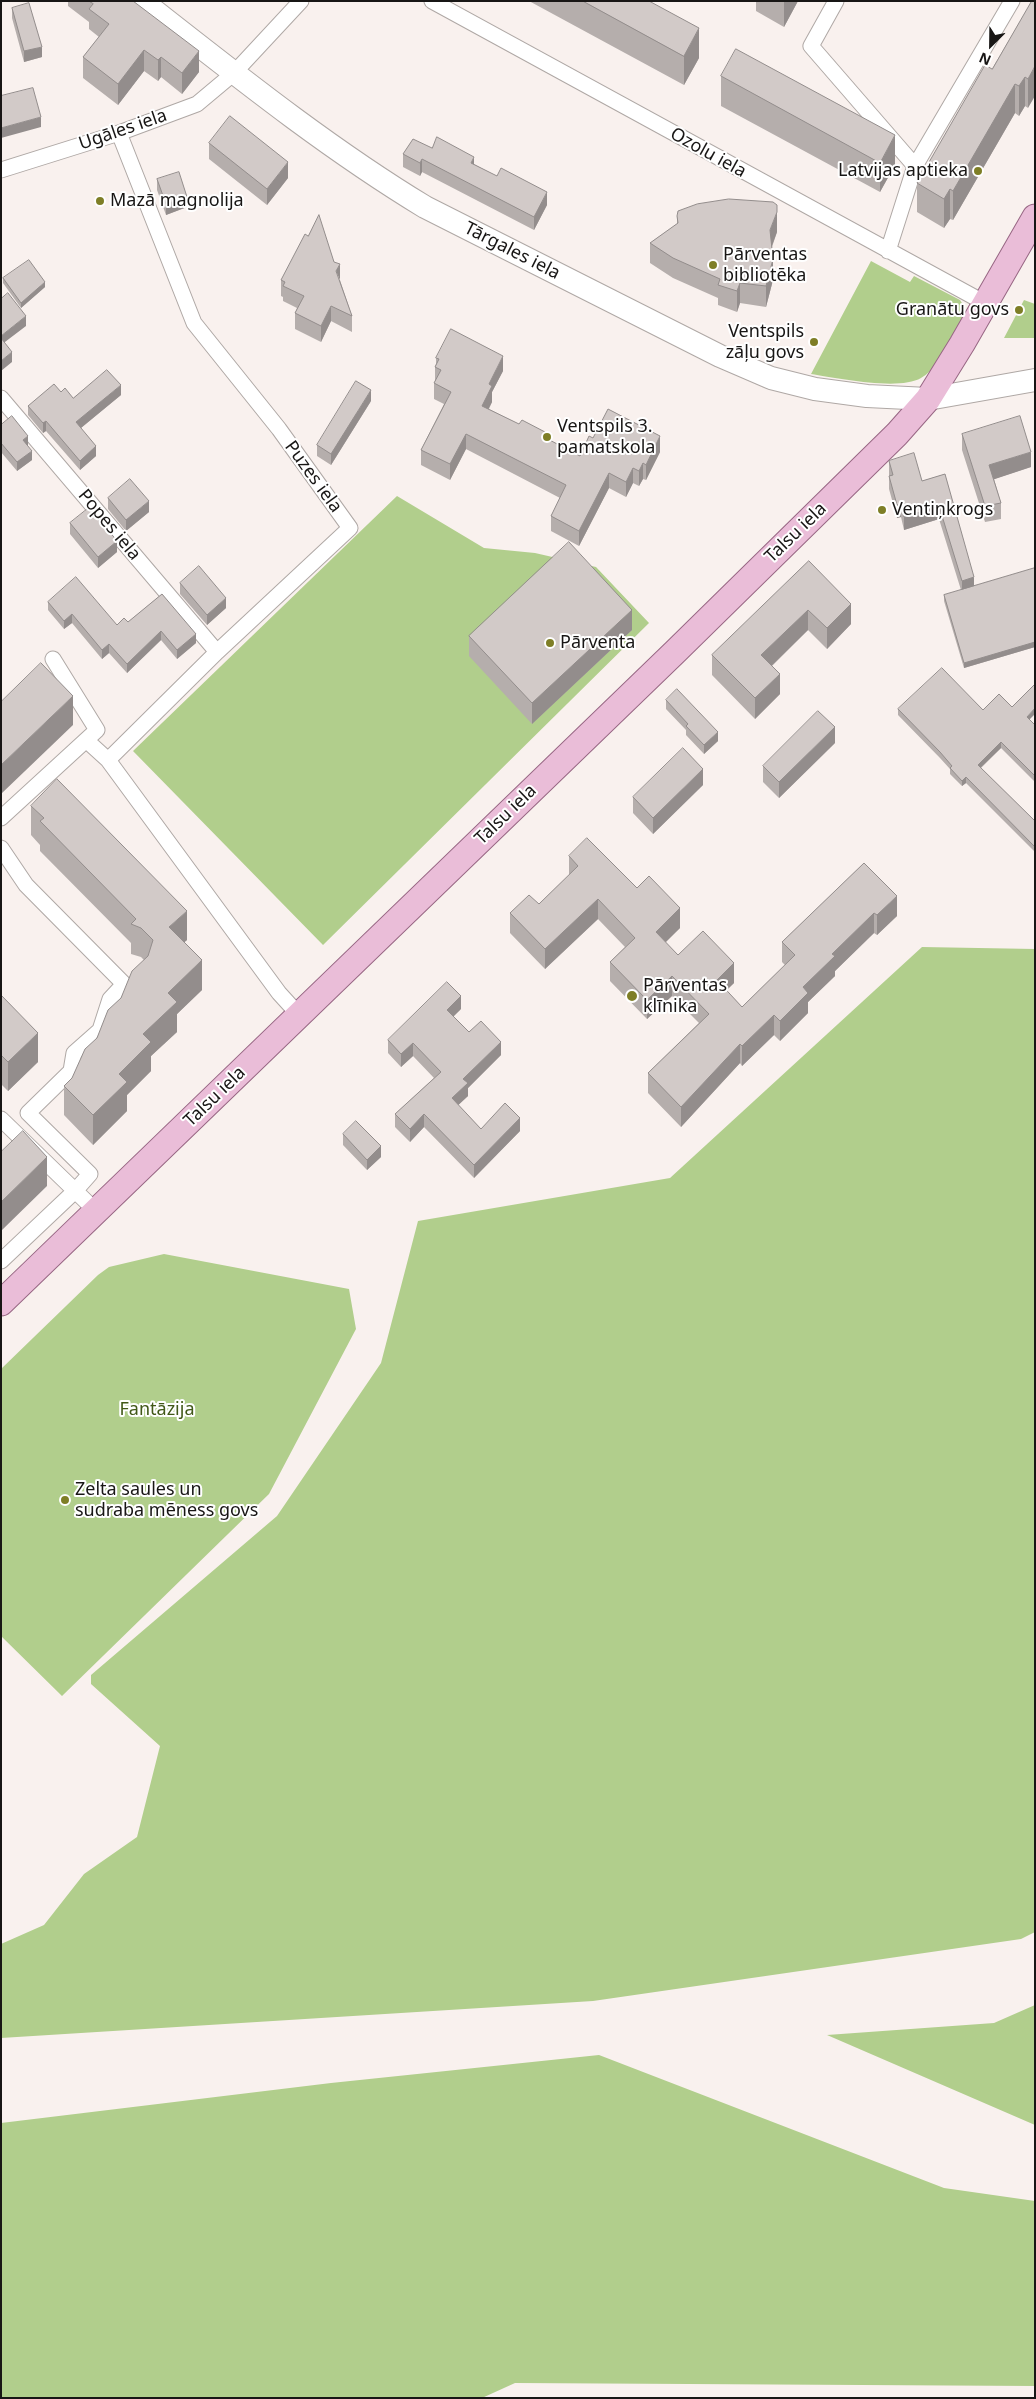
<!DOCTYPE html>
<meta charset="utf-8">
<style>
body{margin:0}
#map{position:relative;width:1036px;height:2399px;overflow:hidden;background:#f9f1ee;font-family:"Noto Sans",sans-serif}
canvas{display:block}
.frame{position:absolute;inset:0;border:2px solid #181615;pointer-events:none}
.north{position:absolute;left:966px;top:20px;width:50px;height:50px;-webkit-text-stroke:4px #fff;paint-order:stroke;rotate:203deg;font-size:14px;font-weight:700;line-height:20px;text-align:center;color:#181615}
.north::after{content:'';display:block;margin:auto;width:18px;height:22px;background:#181615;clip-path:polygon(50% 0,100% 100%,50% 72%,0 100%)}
</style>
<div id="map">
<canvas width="1036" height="2399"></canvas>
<div class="frame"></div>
<div class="north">N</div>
</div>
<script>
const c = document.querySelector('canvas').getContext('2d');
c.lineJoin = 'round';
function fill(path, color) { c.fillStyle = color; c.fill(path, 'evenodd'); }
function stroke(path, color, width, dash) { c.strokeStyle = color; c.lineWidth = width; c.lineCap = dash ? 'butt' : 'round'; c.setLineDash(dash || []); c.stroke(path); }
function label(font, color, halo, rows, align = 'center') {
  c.font = font + ' "Noto Sans",sans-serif'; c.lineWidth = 4; c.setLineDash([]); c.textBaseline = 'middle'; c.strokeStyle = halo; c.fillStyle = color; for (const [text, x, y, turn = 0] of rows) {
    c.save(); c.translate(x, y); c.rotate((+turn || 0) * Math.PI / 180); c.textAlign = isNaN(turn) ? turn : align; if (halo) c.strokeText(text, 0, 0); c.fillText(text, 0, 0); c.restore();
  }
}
const green = new Path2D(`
 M871 261 910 282 914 276 960 300 965 308C962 322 955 333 947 345 940 357 934 371 921 378 899 391 837 378 811 374Z
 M1024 300 1035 304V338H1004Z
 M397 496 484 548 535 553 596 567 649 623 323 945 133 751Z
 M922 947 1035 949V1932L1021 1939 593 2001 1 2038V1944L44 1925 84 1874 137 1837 160 1746 91 1684V1675L277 1516 381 1363 418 1221 670 1178Z
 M164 1254 349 1289 356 1329 269 1494 62 1696 1 1636V1369L98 1275 109 1267Z
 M1035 2005V2125L827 2035 994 2023Z
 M599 2055 944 2188 1035 2201V2386L515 2383 482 2398H1V2123L331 2083Z`);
const street = new Path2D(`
 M432 1 985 303
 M836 1 811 46 915 166
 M1 170 119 133 197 104 234 73 301 1
 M888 251 915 166 1012 1
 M1 398 217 652
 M86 740 108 760 279 993 299 1015
 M108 760 217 652 350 528 279 429 194 323 119 133
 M1 818 97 730 53 659
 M1 848 26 885 124 984 110 999 100 1030 74 1053 71 1071 28 1113 90 1174 75 1191 1 1261
 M1 1119 96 1211`);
const secondary = new Path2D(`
 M142 1C234 73 326 147 425 207L720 356 771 378 815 389 867 396 928 399 1035 380`);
const primary = new Path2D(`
 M1 1303 675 652 897 434 928 399 962 344 1035 217`);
const wall = new Path2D(`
 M68 1H133L199 72 182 94 161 77 158 81 144 71 118 105 83 78V57L99 37 89 29V22L68 6Z
 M529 1H649L699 58 684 85Z
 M756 1H798L784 27 756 11Z
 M1032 1 1028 108 1025 106 1019 116 1015 113 953 220 950 219 944 228 917 212V183L992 69Z
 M12 8 42 57 24 62 12 18Z
 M721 76 895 165 880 192 721 106Z
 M209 143 288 178 267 205 209 159Z
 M432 148 474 164 547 205 534 230 422 172 420 176 403 167V154Z
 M157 179 187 207 166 215 157 190Z
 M677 216 777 232 772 247 773 280 766 307 740 303 737 312 718 305V298L673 278 650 263V243L677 224Z
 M3 278 45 287 21 308 3 283Z
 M281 280H340L352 316V332L331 321 321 342 295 329V313L297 308 283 301V297L281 296Z
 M436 358 503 371 492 392V402L489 409 580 456 593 438 660 452 646 480 643 479 639 486 633 483 626 497 609 488 579 546 551 531V516L560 498 466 449 450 480 421 465V450L444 404 434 399V383L435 381V367L436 364Z
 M61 392 73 398 121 395 81 428 96 456 80 470 46 431 43 433 28 415V406Z
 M371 401 331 465 317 456V445Z
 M1 425 28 445H27L32 460 17 471 1 452Z
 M962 434 1031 467 994 479 1001 503V519L985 522 962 450Z
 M889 461 922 481 945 474 974 586 1035 568V647L964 668 944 601V595L961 590 939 519 904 530 901 517 897 518 889 489Z
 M108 498 149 512 126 531 108 509Z
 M70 523 117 552 98 568 70 534Z
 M809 561 851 624 827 649 808 630 772 666 780 694 755 719 712 675V655Z
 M180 583 226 608 207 625 180 594Z
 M162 594 196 643 177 659 161 640 127 673 109 653 102 659 72 623 64 629 48 610V602L117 625 128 622Z
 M632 630 532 724 469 656V636Z
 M666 700 718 741 704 754 686 735V730L666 709Z
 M1012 707 1029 719 1035 725V782L1001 748 981 768 1035 821V852L966 783 962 786 950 774V769L940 758 898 715V709L983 710Z
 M835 743 779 798 763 782V766Z
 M703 785 653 834 633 813V797Z
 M31 806 187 940 184 942 202 990 177 1014V1032L151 1056V1071L127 1095V1111L93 1145 64 1115V1086L72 1078 144 960 141 957 131 954V943L40 851V845L31 835Z
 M569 856 637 888 680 928 665 942 678 955 734 983 726 990 742 1007 785 965 782 962V942L864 863 897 916 877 935 874 933 835 971V976L808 1002V1013L780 1041 774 1035 742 1066 740 1063 681 1127 648 1093V1073L699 1023 672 996 647 1019 610 981V962L625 947 598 919 545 969 510 933V913L539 904 569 875Z
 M1 995 38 1062 8 1091 1 1084Z
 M461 1009 453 1016 469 1032 501 1055 468 1088V1096L458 1105 481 1129 520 1131 474 1178 424 1127 410 1142 395 1127V1114L434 1078 413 1056 401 1067 388 1053V1040Z
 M343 1134 381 1157 367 1170 343 1145Z`);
const shadedWall = new Path2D(`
 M784 1H798L784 27Z
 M699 28V58L684 85V56Z
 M42 47V57L24 62V51Z
 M144 50V71L118 105V84Z
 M199 51V72L182 94V73Z
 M161 57V77L158 81V60Z
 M1035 66V96L1028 108V79Z
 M1025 77V106L1019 116V86Z
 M1015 84V113L953 220V191Z
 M41 117V127L1 138V128Z
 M895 135V165L880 192V163Z
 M474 157V170L471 163Z
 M422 159V172L420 176V163Z
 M288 162V178L267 205V189Z
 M950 189V219L944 228V199Z
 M547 192V205L534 230V217Z
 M187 197V207L166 215V204Z
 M777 212V232L770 251V230Z
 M773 259V280L766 307V286Z
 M340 264V280L336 271Z
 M45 282V287L21 308V303Z
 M740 283V303L737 312V291Z
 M331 306V321L321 342V326Z
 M26 316V326L1 345V336Z
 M12 352V362L1 371V361Z
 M503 356V371L492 392V402L482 421V406L489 384Z
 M121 385V395L76 432V422Z
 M371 390V401L331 465V454Z
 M46 421V431L43 433V423Z
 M466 434V449L450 480V464Z
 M28 436V445L23 449V440Z
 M660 436V452L646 480V465Z
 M96 446V456L80 470V461Z
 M32 451V460L17 471V462Z
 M1031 452V467L989 481V465Z
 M643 463V479L639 486V471Z
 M633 468V483L626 497V482Z
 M609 473V488L579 546V531Z
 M149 501V512L126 531V520Z
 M901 504V517L897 518V505Z
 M939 506V519L904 530V517Z
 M117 541V552L98 568V557Z
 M974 577V590L962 593V581Z
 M226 598V608L207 625V615Z
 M851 604V624L827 649V628Z
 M632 610V630L532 724V703Z
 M808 610V630L761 676V655Z
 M72 614V623L64 629V621Z
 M161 631V640L127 673V664Z
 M196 634V643L177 659V650Z
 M1035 642V647L964 668V663Z
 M109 644V653L102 659V650Z
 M780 674V694L755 719V698Z
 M73 696V725L1 794V765Z
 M1035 708V714L1027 722V717Z
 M835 727V743L779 798V782Z
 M718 732V741L704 754V745Z
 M1001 742V748L978 770V765Z
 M703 769V785L653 834V818Z
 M966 777V783L962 786V781Z
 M897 896V916L877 935V915Z
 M598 899V919L545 969V949Z
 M680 908V928L656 952V932Z
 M187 911V940L169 956V927Z
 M874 913V933L835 971V976L808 1002V1013L780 1041V1021L803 987 832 954Z
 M202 960V990L177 1014V1032L151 1056V1071L127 1095V1111L93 1145V1115L168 993Z
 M734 963V983L717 1000V980Z
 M672 976V996L647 1019V1000Z
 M461 996V1009L447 1023V1010Z
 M774 1015V1035L742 1066V1046Z
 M38 1033V1062L8 1091V1062Z
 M501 1042V1055L468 1088V1096L452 1111V1098L463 1079Z
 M413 1043V1056L401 1067V1054Z
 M740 1044V1063L681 1127V1107Z
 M424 1114V1127L410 1142V1129Z
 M520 1118V1131L474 1178V1165Z
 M381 1146V1157L367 1170V1160Z
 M47 1157V1186L1 1231V1202Z`);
const building = new Path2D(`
 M89 1H133L199 51 182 73 161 57 158 60 144 50 118 84 83 57 109 24 89 9 93 4Z
 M583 1H649L699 28 684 56Z
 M1032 1H1035V66L1028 79 1025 77 1019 86 1015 84 953 191 950 189 944 199 917 183 985 65 992 69Z
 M29 3 42 47 24 51 12 8Z
 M736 49 895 135 880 163 721 76Z
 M33 88 41 117 1 128V96Z
 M230 116 288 162 267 189 209 143Z
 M437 137 474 157 471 163 497 176 501 168 547 192 534 217 422 159 420 163 403 154 413 139 432 148Z
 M179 172 187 197 166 204 157 179Z
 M729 199 773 202 777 205V212L770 230 773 259 766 286 740 283 737 291 718 285 720 279 673 258 650 243 678 223 677 216 678 211 697 204Z
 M319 215 334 262 340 264 336 271 352 316 331 306 321 326 295 313 304 296 283 286 285 282 281 280 305 234 308 236Z
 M29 260 45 282 21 303 3 278Z
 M8 293 26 316 1 336V299Z
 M451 329 503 356 489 384 492 386 482 406 519 424 522 420 545 432 542 436 580 456 589 436 593 438 608 409 660 436 646 465 643 463 639 471 633 468 626 482 609 473 579 531 551 516 566 485 466 434 450 464 421 450 451 392 434 383 441 370 435 367 439 359 436 358Z
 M1 338 12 352 1 361Z
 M107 370 121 385 76 422 96 446 80 461 46 421 43 423 28 406 54 384 61 392 65 388 73 398Z
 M356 381 371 390 331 454 317 445Z
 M12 416 28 436 23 440 32 451 17 462 1 443V425Z
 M1020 416 1031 452 989 465 1001 503 985 506 962 434Z
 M914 453 922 481 945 474 974 577 962 581 939 506 904 517 901 504 897 505 889 476 893 475 889 461Z
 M130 479 149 501 126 520 108 498Z
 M90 507 117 541 98 557 70 523Z
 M569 542 632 610 532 703 469 636Z
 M809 561 851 604 827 628 808 610 761 655 780 674 755 698 712 655Z
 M199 566 226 598 207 615 180 583Z
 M1035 568V642L964 663 944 595Z
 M76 577 117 625 124 618 128 622 162 594 196 634 177 650 161 631 127 664 109 644 102 650 72 614 64 621 48 602Z
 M41 663 73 696 1 765V702Z
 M942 668 983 710 999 694 1012 707 1035 684V708L1027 717 1035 725V776L1001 742 978 765 1035 821V847L966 777 962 781 950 768 952 766 940 752 898 709Z
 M677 689 718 732 704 745 686 726 688 724 666 700Z
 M818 711 835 727 779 782 763 766Z
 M683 748 703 769 653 818 633 797Z
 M57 779 187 911 169 927 202 960 168 993 177 1002 143 1034 151 1042 119 1074 127 1082 93 1115 64 1086 72 1078 85 1049 97 1038 108 1010 121 998 132 971 148 956 153 940 141 928 131 924 136 919 40 821 44 818 31 806Z
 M587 838 637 888 649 876 680 908 656 932 678 955 703 931 734 963 717 980 742 1007 795 955 782 942 864 863 897 896 877 915 874 913 832 954 835 956 803 987 808 993 780 1021 774 1015 742 1046 740 1044 681 1107 648 1073 709 1014 672 976 647 1000 610 962 635 938 598 899 545 949 510 913 529 895 539 904 578 866 569 856Z
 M447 982 461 996 447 1010 469 1032 481 1021 501 1042 463 1079 468 1083 452 1098 481 1129 505 1103 520 1118 474 1165 424 1114 410 1129 395 1114 441 1072 413 1043 401 1054 388 1040Z
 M1 995 38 1033 8 1062 1 1055Z
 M356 1121 381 1146 367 1160 343 1134Z
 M23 1131 47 1157 1 1202V1152Z`);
const markers = [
 [978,171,5,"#7e7e26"],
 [100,201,5,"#7e7e26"],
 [713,265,5,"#7e7e26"],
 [1019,310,5,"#7e7e26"],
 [814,342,5,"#7e7e26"],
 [547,437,5,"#7e7e26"],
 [882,510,5,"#7e7e26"],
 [550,643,5,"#7e7e26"],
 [632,996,6,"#7e7e26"],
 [65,1500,5,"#7e7e26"]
];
const streetNames = [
 ["Ugāles iela",123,130,-19],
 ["Ozolu iela",708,153,29],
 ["Tārgales iela",512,251,27],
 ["Puzes iela",313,477,54],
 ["Popes iela",109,525,50],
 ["Talsu iela",796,533,-44],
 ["Talsu iela",506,815,-44],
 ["Talsu iela",215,1097,-44]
];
const poiNames = [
 ["Latvijas aptieka",968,171,"right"],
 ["Mazā magnolija",110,201],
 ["Pārventas",723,255],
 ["bibliotēka",723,276],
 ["Granātu govs",1009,310,"right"],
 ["Ventspils",804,332,"right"],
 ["zāļu govs",804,353,"right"],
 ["Ventspils 3.",557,427],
 ["pamatskola",557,448],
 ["Ventiņkrogs",892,510],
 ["Pārventa",560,643],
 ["Pārventas",643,986],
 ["klīnika",643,1007],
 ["Zelta saules un",75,1490],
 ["sudraba mēness govs",75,1511]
];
const parkNames = [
 ["Fantāzija",157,1410]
];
fill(green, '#b1ce8c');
stroke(street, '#afa8a5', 17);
stroke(secondary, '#afa8a5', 24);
stroke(primary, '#976683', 27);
stroke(street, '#fff', 15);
stroke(secondary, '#fff', 22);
stroke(primary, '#eabdd8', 25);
fill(wall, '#b5aeac');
fill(shadedWall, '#938d8c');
fill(building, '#d2cac8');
stroke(building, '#938d8c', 1);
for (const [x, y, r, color] of markers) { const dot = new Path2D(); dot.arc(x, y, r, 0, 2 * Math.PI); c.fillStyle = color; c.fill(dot); stroke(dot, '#fff', 2); }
label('18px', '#181615', '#fff', streetNames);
label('18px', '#181615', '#fff', poiNames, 'left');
label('18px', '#415818', '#fff', parkNames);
</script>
